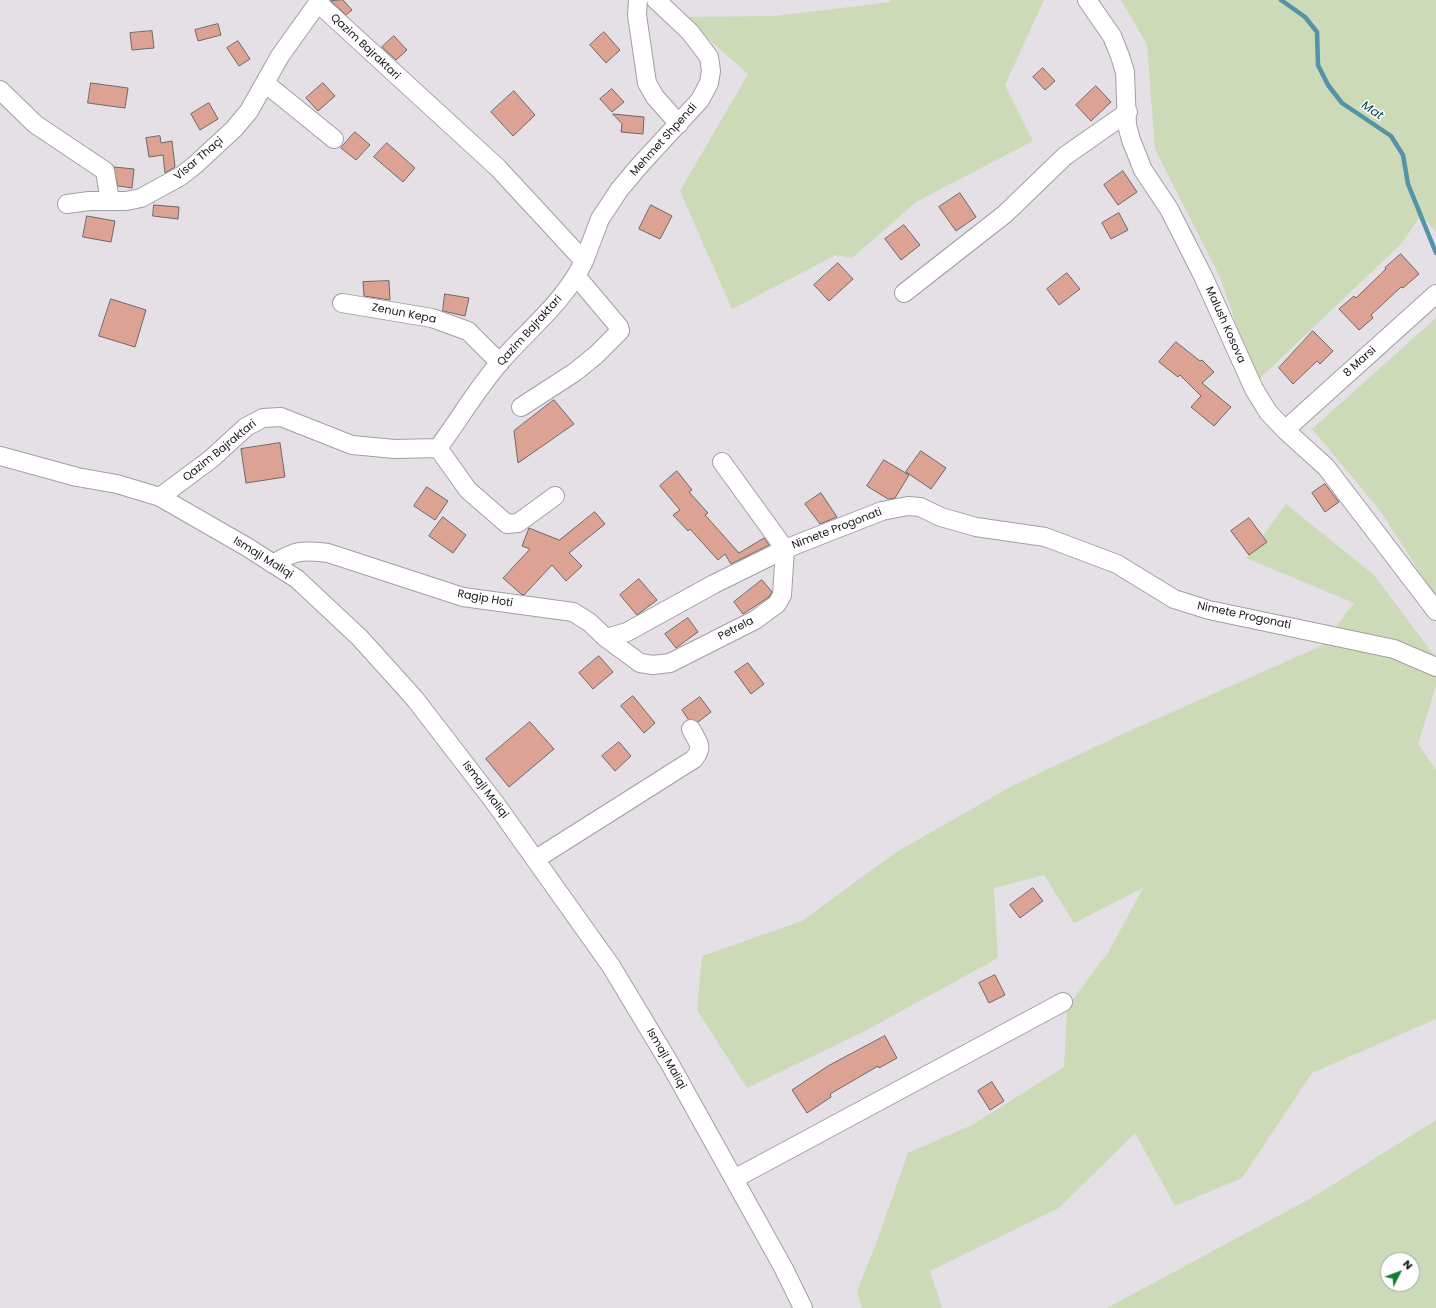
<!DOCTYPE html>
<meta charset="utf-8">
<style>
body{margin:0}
#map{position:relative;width:1436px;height:1308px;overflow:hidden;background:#e4e0e5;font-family:Poppins,sans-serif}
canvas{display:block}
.north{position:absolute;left:1380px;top:1252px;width:40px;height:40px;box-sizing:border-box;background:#fff;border:1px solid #a2a1a2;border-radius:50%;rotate:48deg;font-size:11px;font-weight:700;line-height:16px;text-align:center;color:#171517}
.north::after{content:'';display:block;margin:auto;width:14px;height:18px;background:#187e32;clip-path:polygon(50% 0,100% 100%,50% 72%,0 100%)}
</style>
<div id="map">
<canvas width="1436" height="1308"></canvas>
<div class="north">N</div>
</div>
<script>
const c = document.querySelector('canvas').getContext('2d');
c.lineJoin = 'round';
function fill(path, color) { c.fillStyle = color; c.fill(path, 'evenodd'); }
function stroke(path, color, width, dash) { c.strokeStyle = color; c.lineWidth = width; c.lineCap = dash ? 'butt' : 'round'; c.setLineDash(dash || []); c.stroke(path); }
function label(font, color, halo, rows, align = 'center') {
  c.font = font + ' Poppins,sans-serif'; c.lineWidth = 3; c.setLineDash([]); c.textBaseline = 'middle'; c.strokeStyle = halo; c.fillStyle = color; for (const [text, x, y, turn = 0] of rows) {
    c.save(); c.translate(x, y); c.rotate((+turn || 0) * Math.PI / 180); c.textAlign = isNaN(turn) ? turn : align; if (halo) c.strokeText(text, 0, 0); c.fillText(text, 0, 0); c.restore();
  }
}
const green = new Path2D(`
 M889 0H1044L1005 85 1033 141 916 202 852 258 836 255 732 309 680 191 748 74 684 17 774 16 892 2Z
 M1121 0H1436V232L1421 215 1402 243 1256 382 1220 277 1155 149 1147 45Z
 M1436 318V597L1379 509 1312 429Z
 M1286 504 1374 575 1436 658V686L1418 744 1436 770V1019L1312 1073 1242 1178 1175 1206 1135 1133 1059 1208 930 1271 942 1308H862L857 1291 877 1241 908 1153 972 1125 1064 1067 1067 1007 1109 951 1143 888 1074 923 1044 875 994 888 998 958 865 1031 747 1088 697 1010 702 956 802 921 895 853 1012 786 1127 732 1321 646 1354 603 1246 558Z
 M1436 1120V1308H1107L1315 1196ZM1388 1260H1412V1284H1388Z`);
const stream = new Path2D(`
 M1281 0 1305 17 1317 32 1318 65 1328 85 1342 103 1391 136 1403 155 1408 184 1436 253`);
const building = new Path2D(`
 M343 0 352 10 346 15 331 1Z
 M218 24 221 35 198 41 195 30Z
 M152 31 154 48 132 50 130 33Z
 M604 32 620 50 606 63 590 45Z
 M394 36 407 50 396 60 382 47Z
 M238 41 250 59 239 66 227 48Z
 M1043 68 1055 81 1045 90 1033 77Z
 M91 83 128 88 125 108 88 103Z
 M323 83 335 96 318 111 306 98Z
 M1096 86 1111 102 1091 121 1076 105Z
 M612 89 624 102 612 112 600 99Z
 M514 91 535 115 513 136 491 112Z
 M209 103 218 119 200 130 191 114Z
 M613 114 644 117 643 134 621 132 622 124Z
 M355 132 370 145 356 160 341 148Z
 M160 136 161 143 172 141 175 167 165 173 163 155 149 157 146 138Z
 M387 143 415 168 403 182 374 157Z
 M114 167 134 169 132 188 118 186Z
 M1123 171 1137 192 1118 205 1104 185Z
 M960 193 976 217 956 231 939 207Z
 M154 205 179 207 178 219 153 216Z
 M651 205 672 216 660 239 639 229Z
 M1119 213 1128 230 1111 239 1102 223Z
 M87 216 115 221 111 242 83 237Z
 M904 225 920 245 901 260 885 239Z
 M1401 254 1419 274 1403 288 1401 287 1371 315 1373 318 1359 330 1339 309 1354 296 1356 298 1386 269 1385 268Z
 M838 263 853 279 829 301 814 285Z
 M1067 273 1080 289 1059 305 1047 289Z
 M389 281 390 300 364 296 363 282Z
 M445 294 469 298 465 316 443 311Z
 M111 299 146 310 135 347 99 336Z
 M1313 331 1333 351 1320 364 1317 361 1293 384 1279 368Z
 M1176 342 1200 361 1202 360 1214 372 1202 383 1231 407 1214 426 1191 407 1201 396 1180 375 1178 377 1159 362Z
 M554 400 574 424 518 463 514 431Z
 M280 443 285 477 246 483 241 449Z
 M921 451 946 468 931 489 906 472Z
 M884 460 909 475 895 498 888 499 867 486Z
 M677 471 692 490 689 492 708 513 705 515 739 553 764 538 769 545 731 564 725 554 718 560 690 529 688 531 673 515 680 510 660 486Z
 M1325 484 1339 502 1325 512 1312 493Z
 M427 487 448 501 435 520 414 506Z
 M821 493 837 517 820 524 805 504Z
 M595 512 605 524 569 553 582 566 566 581 552 565 524 595 521 594 503 578 530 549 522 546 529 528 559 540Z
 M443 517 466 535 453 553 429 536Z
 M1249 518 1267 542 1249 555 1231 531Z
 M639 579 657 600 637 615 620 595Z
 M762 580 772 592 769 597 743 614 734 602Z
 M688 618 698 632 676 648 665 634Z
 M599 656 613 672 593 689 579 673Z
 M748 663 764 684 751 694 735 672Z
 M633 696 655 723 644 733 621 706Z
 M700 697 711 712 698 722 688 719 682 710Z
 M530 722 554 749 509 787 486 759Z
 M619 742 631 756 615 771 602 756Z
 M1033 888 1043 901 1020 918 1010 905Z
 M995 975 1005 995 989 1003 979 983Z
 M885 1036 897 1058 879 1068 878 1066 830 1094 831 1097 807 1113 792 1090 828 1066Z
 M992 1082 1004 1101 990 1110 978 1091Z`);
const minor = new Path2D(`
 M638 0 637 15 647 83 655 97 679 124
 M1087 0 1112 36 1120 56 1125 72 1127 125 1131 140 1143 170 1169 209 1203 276 1254 389 1268 412 1285 430 1326 467 1436 611
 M265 83 334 139
 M0 90 35 124 105 171 110 201
 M67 204 89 201H126L141 198 181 176 195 165 234 129 249 111 280 56 320 0
 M584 261 600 219 619 190 640 165 700 100 709 83 711 71 709 57 690 32 656 0
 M904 293 1005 214 1065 156 1128 112
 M342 303 432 318 468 331 500 363
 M521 407 575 372 596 355 620 331 619 327 577 277
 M1285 430 1436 294
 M438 448 468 490 507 524 518 523 555 496
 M0 456 77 477 117 484 160 497 247 547 297 579 360 638 415 699 495 803 611 966 670 1064 784 1269 803 1308
 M160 497 211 459 246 427 263 418 281 417 352 445 395 449 438 448C459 420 478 387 501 361 529 329 566 300 584 261L498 168 318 3
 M273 564C296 550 301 550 328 553L463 597 573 612 589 622 606 638 640 663 653 665 670 663 755 620 777 604 782 595 785 549 722 462
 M606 638 627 632 714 584 785 549 882 511 908 506 920 507 941 517 976 527 1045 537 1117 564 1174 599 1209 610 1394 649 1436 667
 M536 859 694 759C704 746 698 743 691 729
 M734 1179 1063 1002`);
const streetNames = [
 ["Qazim Bajraktari",365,47,43],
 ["Mehmet Shpendi",664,140,-48],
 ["Visar Thaçi",199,159,-40],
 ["Zenun Kepa",404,314,11],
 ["Malush Kosova",1225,325,66],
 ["Qazim Bajraktari",530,331,-48],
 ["8 Marsi",1360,362,-42],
 ["Qazim Bajraktari",220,451,-39],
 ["Nimete Progonati",837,529,-21],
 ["Ismajl Maliqi",263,558,32],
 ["Ragip Hoti",485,599,10],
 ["Nimete Progonati",1244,616,12],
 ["Petrela",736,629,-27],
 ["Ismajl Maliqi",485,790,53],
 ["Ismajl Maliqi",666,1059,60]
];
const waterNames = [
 ["Mat",1372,111,34]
];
fill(green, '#ccdab8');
stroke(stream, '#5494a6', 4.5);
fill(building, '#dca394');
stroke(building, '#6e6765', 1);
stroke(minor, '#a39ea4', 20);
stroke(minor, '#fff', 18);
label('11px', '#171517', '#fff', streetNames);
label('italic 12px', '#04414f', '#fff', waterNames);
</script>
